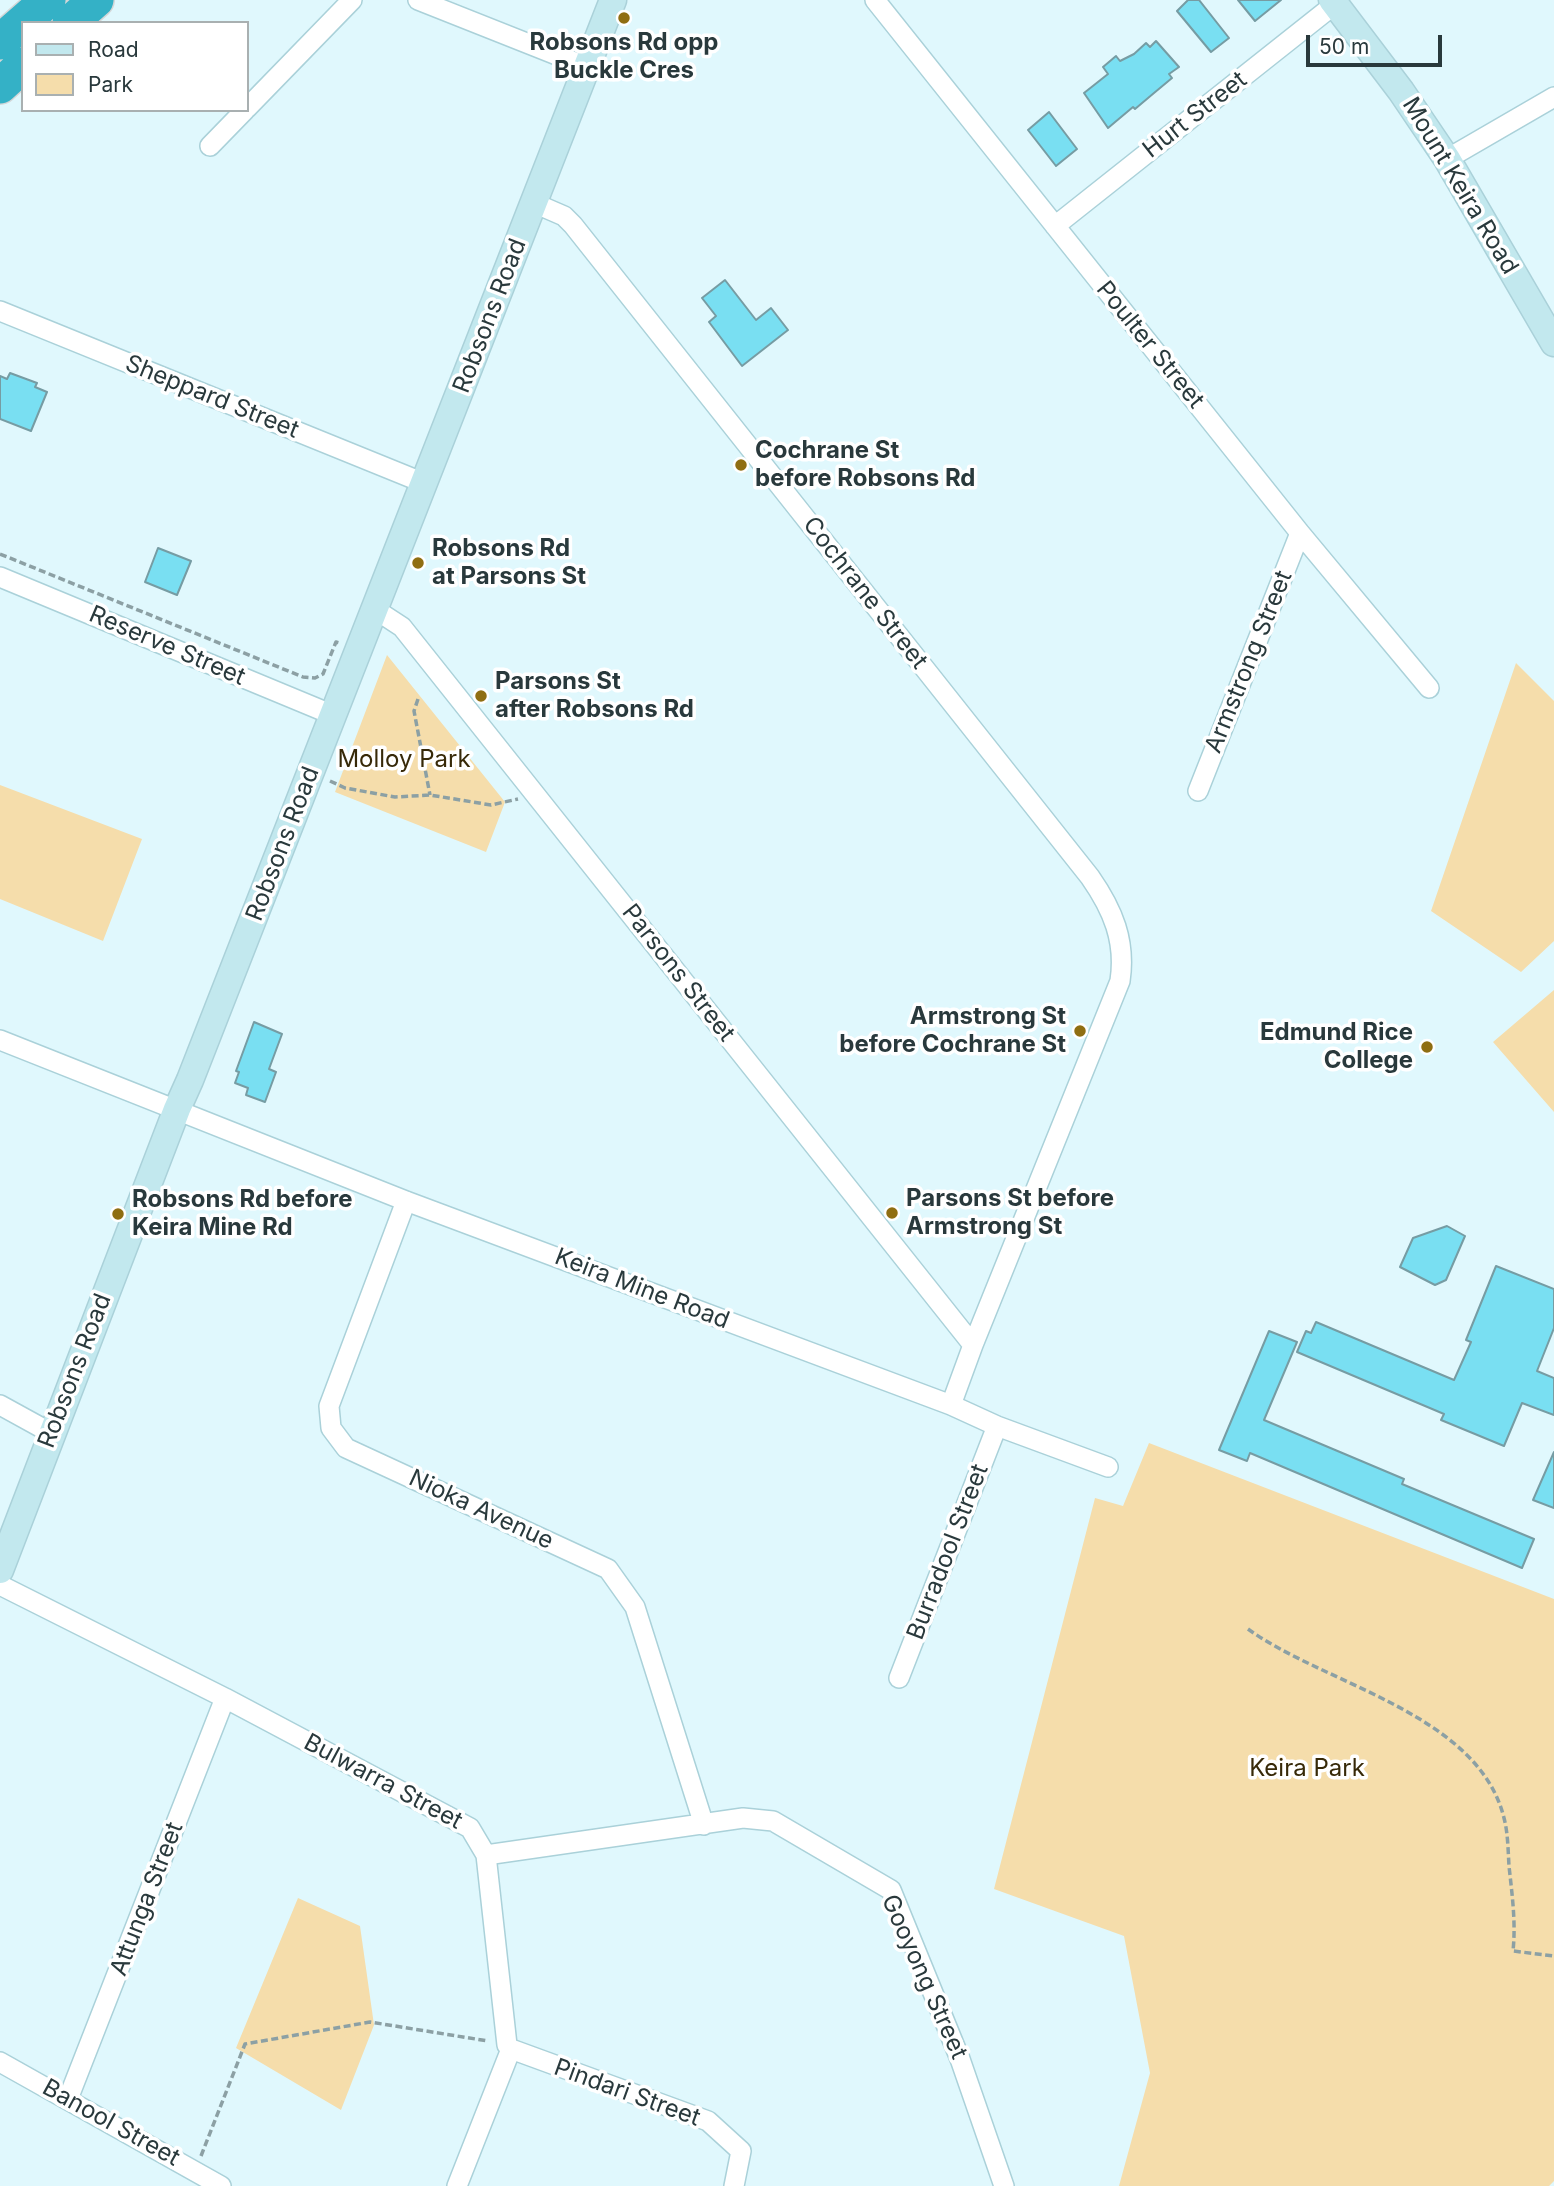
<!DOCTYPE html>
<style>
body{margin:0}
#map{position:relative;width:1554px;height:2186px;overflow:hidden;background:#e0f8fd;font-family:Inter,sans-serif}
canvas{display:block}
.legend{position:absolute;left:21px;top:21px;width:228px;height:91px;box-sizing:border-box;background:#fff;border:2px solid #a9b0b1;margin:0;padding:9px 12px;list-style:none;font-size:21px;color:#29393c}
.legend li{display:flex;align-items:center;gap:14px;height:35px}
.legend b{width:35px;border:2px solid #a9b0b1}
.scale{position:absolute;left:1306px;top:35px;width:136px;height:32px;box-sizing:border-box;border:4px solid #29393c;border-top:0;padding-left:9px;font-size:21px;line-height:24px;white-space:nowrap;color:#29393c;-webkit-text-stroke:5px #fff;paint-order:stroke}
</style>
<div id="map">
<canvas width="1554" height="2186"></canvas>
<ul class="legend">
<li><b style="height:9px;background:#c2e8ee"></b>Road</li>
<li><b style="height:19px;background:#f5ddab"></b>Park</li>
</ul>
<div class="scale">50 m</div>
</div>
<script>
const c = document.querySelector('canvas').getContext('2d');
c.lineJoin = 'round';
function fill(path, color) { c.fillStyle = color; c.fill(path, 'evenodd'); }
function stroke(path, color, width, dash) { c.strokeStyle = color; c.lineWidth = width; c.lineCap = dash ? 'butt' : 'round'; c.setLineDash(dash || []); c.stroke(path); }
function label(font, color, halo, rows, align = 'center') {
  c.font = font + ' Inter,sans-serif'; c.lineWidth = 7; c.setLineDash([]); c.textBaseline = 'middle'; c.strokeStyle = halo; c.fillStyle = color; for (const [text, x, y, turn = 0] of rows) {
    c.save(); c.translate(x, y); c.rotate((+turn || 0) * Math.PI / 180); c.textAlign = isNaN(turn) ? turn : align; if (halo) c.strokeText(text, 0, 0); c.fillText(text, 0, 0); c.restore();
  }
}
const green = new Path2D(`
 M387 655 505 802 486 852 335 792Z
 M1516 663 1554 701V941L1521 972 1431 911Z
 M0 785 142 839 103 941 0 899Z
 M1554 990V1112L1493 1042Z
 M1149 1443 1554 1599V2181L1549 2186H1119L1150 2073 1124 1936 994 1889 1095 1498 1123 1506Z
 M298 1898 360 1926 374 2025 341 2110 236 2048Z`);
const building = new Path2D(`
 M1188 0H1199L1229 38 1211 52 1177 11Z
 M1238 0H1281L1255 21Z
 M1156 41 1179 67 1169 74 1172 78 1154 93 1135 109 1133 107 1108 128 1084 93 1108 74 1103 67 1116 56 1120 61 1134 54 1146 43 1150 47Z
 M1049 112 1077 149 1056 166 1028 130Z
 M725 280 756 320 771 308 788 330 742 366 709 322 716 316 702 298Z
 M10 373 37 383 35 387 47 392 31 431 0 419V376L7 379Z
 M158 548 191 561 177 595 145 582Z
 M254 1022 282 1034 269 1069 276 1072 265 1102 246 1095 248 1088 235 1083 239 1072 236 1071Z
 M1447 1226 1465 1236 1446 1280 1435 1285 1400 1267 1413 1238Z
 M1496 1266 1554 1289V1328L1537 1371 1554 1378V1415L1522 1403 1504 1446 1441 1420 1444 1414 1297 1352 1306 1331 1311 1333 1316 1322 1454 1380 1471 1342 1466 1340Z
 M1269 1331 1297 1342 1264 1420 1404 1479 1402 1484 1534 1539 1522 1568 1250 1453 1247 1461 1219 1450Z
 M1554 1452V1508L1533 1500Z`);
const path = new Path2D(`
 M0 554 303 677 315 678 323 674 336 642 340 643
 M418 699 414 711 430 795
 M330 781 345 788 395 797 430 795 491 805 518 799
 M1248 1629C1325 1685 1478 1713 1504 1818 1508 1833 1508 1850 1509 1866 1512 1894 1516 1922 1513 1951L1554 1956
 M201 2156 245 2044 370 2022 488 2041`);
const street = new Path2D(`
 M418 0 587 67
 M875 0 1300 533 1429 688
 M247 108 352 0
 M210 146 245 110
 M1447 159 1554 97
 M534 203 564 216 573 225 1090 877C1113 910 1126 941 1120 981L973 1345 951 1405
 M1055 226 1335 4
 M0 311 424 483
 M0 577 333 715
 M376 610 402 627 973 1345
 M1198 791 1300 533
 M0 1040 406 1201 951 1405 997 1426 1108 1467
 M406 1201 329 1406 331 1428 346 1448 608 1569 635 1607 704 1825
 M0 1405 51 1433
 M0 1585 225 1698 470 1828 486 1855 507 2045 511 2049 457 2186
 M899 1678 997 1426
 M486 1855 743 1818 773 1821 891 1890 960 2059 1004 2186
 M511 2049 708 2121 741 2151 734 2186
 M0 2062 221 2186
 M68 2099 225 1698`);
const secondary = new Path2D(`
 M1332 0 1401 91 1447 159 1554 343
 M0 1570 177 1109 190 1080 613 0`);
const highway = new Path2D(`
 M70 23 96 0
 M0 42 48 0
 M0 86 23 65`);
const markers = [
 [624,18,7,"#8f6e12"],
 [741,465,7,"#8f6e12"],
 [418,563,7,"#8f6e12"],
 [481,696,7,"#8f6e12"],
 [1080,1031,7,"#8f6e12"],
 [1427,1047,7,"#8f6e12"],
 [892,1213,7,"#8f6e12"],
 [118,1214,7,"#8f6e12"]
];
const poiNames = [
 ["Robsons Rd opp",624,43,"center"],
 ["Buckle Cres",624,71,"center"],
 ["Cochrane St",755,451],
 ["before Robsons Rd",755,479],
 ["Robsons Rd",432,549],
 ["at Parsons St",432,577],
 ["Parsons St",495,682],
 ["after Robsons Rd",495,710],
 ["Armstrong St",1066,1017,"right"],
 ["before Cochrane St",1066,1045,"right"],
 ["Edmund Rice",1413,1033,"right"],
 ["College",1413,1061,"right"],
 ["Parsons St before",906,1199],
 ["Armstrong St",906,1227],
 ["Robsons Rd before",132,1200],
 ["Keira Mine Rd",132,1228]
];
const streetNames = [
 ["Hurt Street",1195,115,-38],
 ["Mount Keira Road",1460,186,59],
 ["Robsons Road",490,316,-69],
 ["Poulter Street",1150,345,51],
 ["Sheppard Street",212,397,22],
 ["Cochrane Street",865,593,52],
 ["Reserve Street",167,646,23],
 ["Armstrong Street",1249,662,-68],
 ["Robsons Road",283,844,-69],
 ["Parsons Street",678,973,52],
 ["Keira Mine Road",642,1289,21],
 ["Robsons Road",75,1371,-69],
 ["Nioka Avenue",481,1510,25],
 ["Burradool Street",948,1552,-69],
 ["Bulwarra Street",383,1782,28],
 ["Attunga Street",147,1899,-69],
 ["Gooyong Street",924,1977,66],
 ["Pindari Street",627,2093,20],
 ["Banool Street",111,2123,29]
];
const parkNames = [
 ["Molloy Park",404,760],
 ["Keira Park",1307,1769]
];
fill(green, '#f5ddab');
fill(building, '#79dff2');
stroke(building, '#769ca3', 2);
stroke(street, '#aad1d9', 22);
stroke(secondary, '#aad1d9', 29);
stroke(highway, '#d4d7d8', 38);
stroke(path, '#8ca0a4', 3.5, [7, 3.5]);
stroke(street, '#fff', 19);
stroke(secondary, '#c2e8ee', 26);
stroke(highway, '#34b1c6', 35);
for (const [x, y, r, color] of markers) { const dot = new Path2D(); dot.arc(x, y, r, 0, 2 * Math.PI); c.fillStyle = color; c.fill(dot); stroke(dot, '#fff', 2.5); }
label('bold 24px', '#29393c', '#fff', poiNames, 'left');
label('24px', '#29393c', '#fff', streetNames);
label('24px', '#372908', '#fff', parkNames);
</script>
